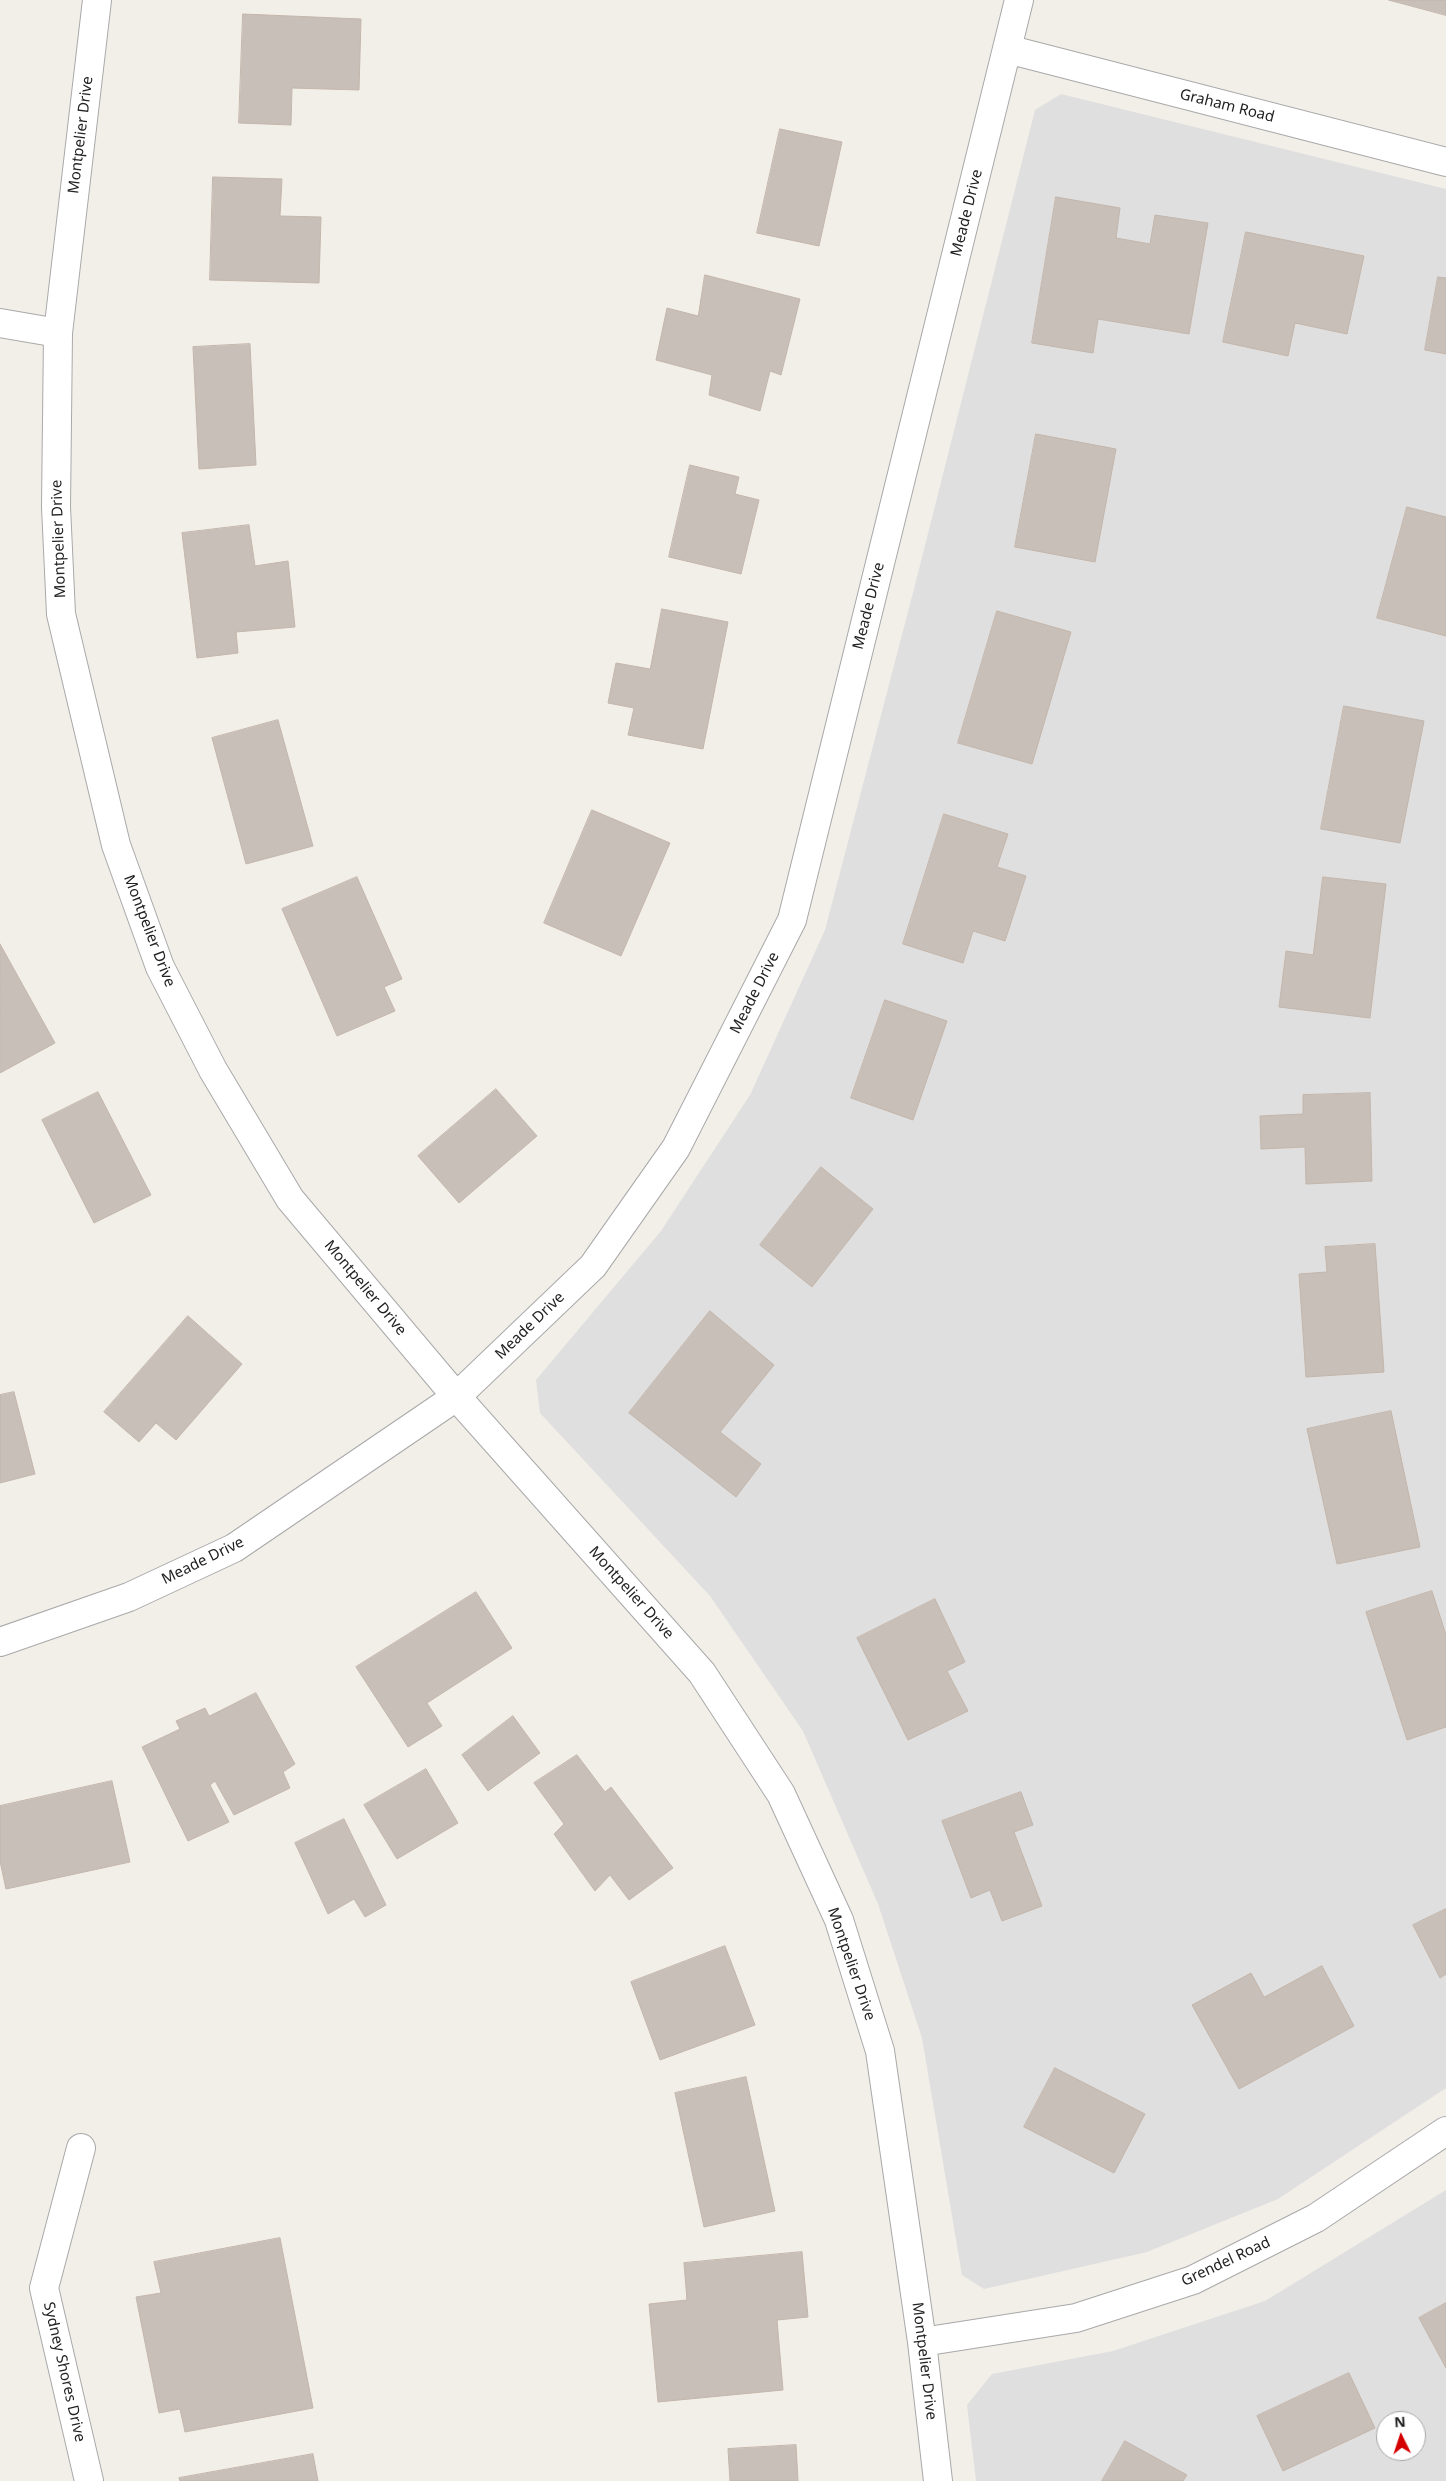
<!DOCTYPE html>
<style>
body{margin:0}
#map{position:relative;width:1446px;height:2481px;overflow:hidden;background:#f2efe9;font-family:"Noto Sans",sans-serif}
canvas{display:block}
.north{position:absolute;left:1376px;top:2411px;width:50px;height:50px;box-sizing:border-box;background:#fff;border:1px solid #a7a7a7;border-radius:50%;rotate:356deg;font-size:14px;font-weight:700;line-height:20px;text-align:center;color:#222}
.north::after{content:'';display:block;margin:auto;width:18px;height:22px;background:#d40000;clip-path:polygon(50% 0,100% 100%,50% 72%,0 100%)}
</style>
<div id="map">
<canvas width="1446" height="2481"></canvas>
<div class="north">N</div>
</div>
<script>
const c = document.querySelector('canvas').getContext('2d');
c.lineJoin = 'round';
function fill(path, color) { c.fillStyle = color; c.fill(path, 'evenodd'); }
function stroke(path, color, width, dash) { c.strokeStyle = color; c.lineWidth = width; c.lineCap = dash ? 'butt' : 'round'; c.setLineDash(dash || []); c.stroke(path); }
function label(font, color, halo, rows, align = 'center') {
  c.font = font + ' "Noto Sans",sans-serif'; c.lineWidth = 4; c.setLineDash([]); c.textBaseline = 'middle'; c.strokeStyle = halo; c.fillStyle = color; for (const [text, x, y, turn = 0] of rows) {
    c.save(); c.translate(x, y); c.rotate((+turn || 0) * Math.PI / 180); c.textAlign = isNaN(turn) ? turn : align; if (halo) c.strokeText(text, 0, 0); c.fillText(text, 0, 0); c.restore();
  }
}
const residential = new Path2D(`
 M1061 94 1446 189V2088L1278 2199 1147 2252 984 2289 962 2275 922 2038 878 1904 803 1731 710 1596 540 1413 536 1380 661 1231 750 1095 825 930 916 581 1035 110Z
 M1446 2190V2481H976L967 2405 992 2374 1113 2351 1265 2301ZM1386 2421H1416V2451H1386Z`);
const building = new Path2D(`
 M1389 0H1446V15Z
 M243 14 361 19 359 90 292 88 291 125 239 123Z
 M780 129 842 142 819 246 757 233Z
 M213 177 282 179 280 216 321 217 319 283 210 280Z
 M1056 197 1120 208 1116 238 1150 244 1155 215 1208 223 1189 334 1098 319 1093 353 1032 343Z
 M1246 232 1364 256 1347 334 1295 323 1288 356 1223 342Z
 M705 275 800 299 781 375 770 371 760 411 709 395 712 375 656 360 667 308 698 316Z
 M1438 277 1446 278V354L1425 350Z
 M250 344 256 465 199 469 193 347Z
 M1036 434 1116 449 1095 562 1015 547Z
 M690 465 739 477 735 494 759 500 741 574 669 557Z
 M1407 507 1446 517V636L1377 618Z
 M249 525 255 566 288 561 295 627 236 632 238 653 197 658 182 533Z
 M662 609 728 622 703 749 628 735 634 708 608 703 616 663 650 669Z
 M997 611 1071 632 1032 764 958 743Z
 M1344 706 1424 721 1400 843 1321 829Z
 M278 720 313 846 246 864 212 738Z
 M592 810 670 843 621 956 544 923Z
 M944 814 1008 834 997 867 1026 876 1005 941 973 931 963 963 903 944Z
 M357 877 402 979 384 987 395 1011 337 1036 282 909Z
 M1323 877 1386 884 1370 1018 1279 1007 1286 951 1313 955Z
 M0 944 55 1043 0 1073Z
 M885 1000 947 1021 913 1120 851 1098Z
 M496 1089 537 1136 459 1203 418 1156Z
 M98 1092 151 1195 94 1223 42 1120Z
 M1370 1093 1372 1181 1306 1184 1305 1147 1261 1149 1260 1116 1303 1114V1095Z
 M821 1167 873 1209 812 1287 760 1245Z
 M1375 1244 1384 1372 1306 1377 1299 1274 1327 1272 1325 1247Z
 M710 1311 774 1365 720 1432 761 1464 736 1497 629 1413Z
 M188 1316 242 1364 176 1440 156 1423 139 1442 104 1412Z
 M14 1392 35 1474 0 1483V1395Z
 M1391 1411 1420 1547 1337 1564 1307 1429Z
 M1432 1591 1446 1635V1727L1407 1740 1366 1612Z
 M476 1592 512 1648 427 1703 442 1726 408 1747 356 1667Z
 M935 1599 965 1662 947 1671 968 1711 908 1740 857 1638Z
 M256 1693 295 1764 283 1772 290 1788 234 1815 215 1781 210 1785 229 1822 188 1841 142 1747 180 1729 176 1721 205 1708 209 1716Z
 M513 1716 540 1753 488 1791 462 1755Z
 M577 1755 605 1792 611 1787 673 1868 629 1900 610 1875 595 1891 554 1834 564 1824 534 1783Z
 M426 1769 458 1823 397 1859 364 1805Z
 M112 1781 130 1862 6 1889 0 1861V1806Z
 M1021 1792 1033 1825 1014 1832 1042 1906 1002 1921 990 1890 971 1898 942 1821Z
 M344 1819 386 1905 365 1917 354 1899 328 1914 295 1843Z
 M1446 1909V1974L1440 1978 1413 1925Z
 M725 1946 755 2025 660 2060 631 1982Z
 M1322 1966 1354 2026 1239 2089 1192 2005 1251 1973 1264 1997Z
 M1055 2068 1145 2114 1114 2173 1024 2127Z
 M746 2077 775 2211 704 2227 675 2093Z
 M280 2238 313 2408 185 2432 180 2409 159 2413 136 2297 161 2293 154 2262Z
 M802 2252 808 2317 777 2320 783 2390 658 2402 649 2304 687 2300 684 2263Z
 M1446 2303V2368L1419 2318Z
 M1349 2373 1375 2428 1283 2471 1257 2416Z
 M1125 2441 1187 2475 1183 2481H1102Z
 M796 2445 798 2481H730L728 2449Z
 M313 2454 318 2481H180L179 2478Z`);
const street = new Path2D(`
 M97 0 58 333 56 507 61 614 116 845 160 967 213 1070 290 1199 455 1395 702 1673 781 1794 839 1920 880 2051 922 2342 938 2481
 M1007 49 1446 162
 M0 323 58 333
 M0 1642 129 1597 234 1548 456 1397 593 1266 676 1148 792 920 1019 0
 M81 2148 44 2288 89 2481
 M922 2342 1076 2318 1193 2280 1316 2218 1446 2131`);
const streetNames = [
 ["Graham Road",1227,106,14],
 ["Montpelier Drive",81,135,-83],
 ["Meade Drive",967,213,-76],
 ["Montpelier Drive",59,539,-92],
 ["Meade Drive",869,606,-76],
 ["Montpelier Drive",149,931,69],
 ["Meade Drive",755,993,-63],
 ["Montpelier Drive",365,1288,50],
 ["Meade Drive",530,1326,-44],
 ["Meade Drive",203,1561,-26],
 ["Montpelier Drive",631,1593,48],
 ["Montpelier Drive",851,1964,71],
 ["Grendel Road",1226,2262,-25],
 ["Montpelier Drive",924,2361,83],
 ["Sydney Shores Drive",64,2372,77]
];
fill(residential, '#e0dfdf');
fill(building, '#c7bfb8');
stroke(building, '#c4b6ab', 1);
stroke(street, '#a9a9a9', 30);
stroke(street, '#fff', 28);
label('15px', '#222', '#fff', streetNames);
</script>
